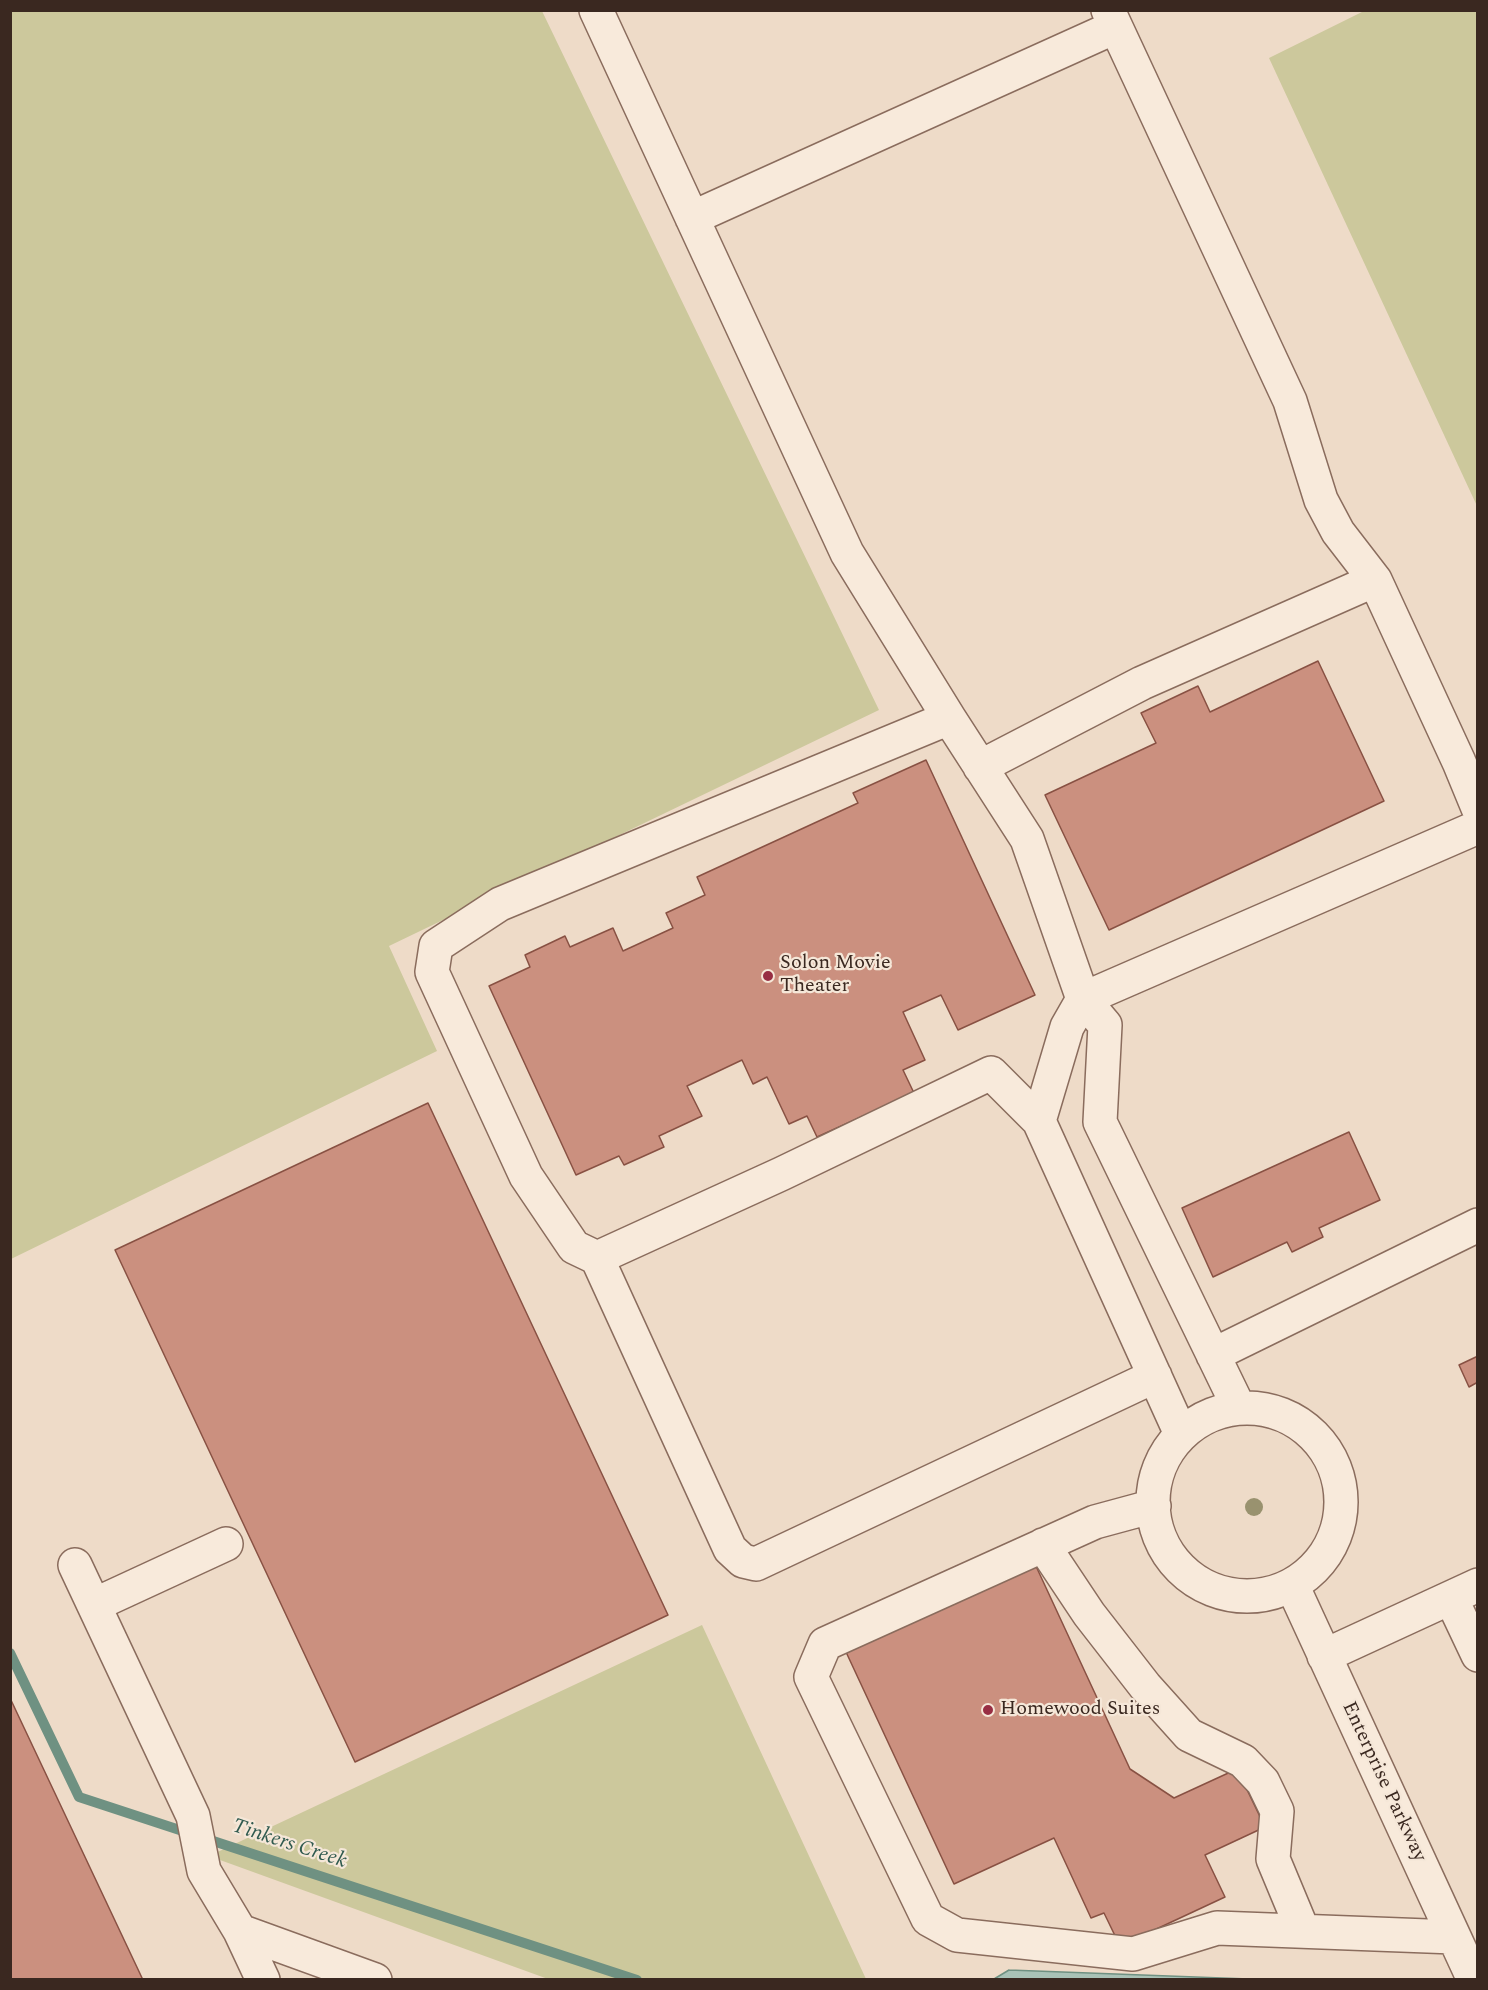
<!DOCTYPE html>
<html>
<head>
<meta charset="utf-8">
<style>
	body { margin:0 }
	#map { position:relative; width:1488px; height:1990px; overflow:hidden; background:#eedbc8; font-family:Spectral,serif }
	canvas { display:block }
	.frame { position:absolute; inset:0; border:12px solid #3a2820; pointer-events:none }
</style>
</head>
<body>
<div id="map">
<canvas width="1488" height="1990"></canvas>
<div class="frame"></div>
</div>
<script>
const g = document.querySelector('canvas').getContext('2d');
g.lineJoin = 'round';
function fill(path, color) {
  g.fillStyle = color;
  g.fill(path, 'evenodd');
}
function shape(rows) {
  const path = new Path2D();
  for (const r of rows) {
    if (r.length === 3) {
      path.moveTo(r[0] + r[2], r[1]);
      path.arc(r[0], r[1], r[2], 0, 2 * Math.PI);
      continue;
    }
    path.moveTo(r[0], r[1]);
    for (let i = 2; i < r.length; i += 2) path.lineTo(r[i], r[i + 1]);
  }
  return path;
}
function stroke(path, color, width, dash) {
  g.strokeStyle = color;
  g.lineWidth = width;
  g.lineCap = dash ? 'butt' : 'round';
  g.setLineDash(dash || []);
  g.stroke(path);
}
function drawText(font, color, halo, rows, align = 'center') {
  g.font = font + ' Spectral,serif';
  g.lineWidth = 4.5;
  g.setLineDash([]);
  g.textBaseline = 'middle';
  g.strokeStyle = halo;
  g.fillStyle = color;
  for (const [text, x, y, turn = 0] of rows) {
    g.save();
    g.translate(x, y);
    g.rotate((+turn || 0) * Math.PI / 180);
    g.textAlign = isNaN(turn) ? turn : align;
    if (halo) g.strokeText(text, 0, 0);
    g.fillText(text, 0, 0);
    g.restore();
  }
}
fill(shape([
	[1366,10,1477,11,1477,506,1269,58],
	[11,11,542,11,879,710,389,946,437,1051,11,1259],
	[702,1625,866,1979,548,1979,209,1856]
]), '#ccc89c');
const water = shape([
	[1009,1970,1249,1979,994,1979,1009,1970]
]);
fill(water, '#a9c2b6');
stroke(water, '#6f9182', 1.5);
stroke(shape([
	[10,1653,79,1797,637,1980]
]), '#6f9182', 10);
const building = shape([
	[1318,661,1384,801,1109,930,1045,795,1156,743,1141,713,1198,686,1210,712,1318,661],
	[926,760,1035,995,958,1030,941,995,903,1012,925,1060,903,1070,914,1093,817,1137,807,1116,789,1124,767,1077,753,1084,742,1060,687,1086,702,1116,659,1136,664,1147,624,1165,619,1156,576,1175,489,986,530,967,525,955,565,936,570,947,613,928,623,951,673,928,666,913,705,895,697,877,858,803,853,793,926,760],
	[428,1103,668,1615,355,1762,115,1250,428,1103],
	[1349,1132,1380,1200,1319,1228,1323,1237,1292,1252,1287,1242,1213,1277,1182,1208,1349,1132],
	[1478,1356,1478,1382,1469,1387,1459,1365,1478,1356],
	[1035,1564,1130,1769,1174,1798,1237,1769,1265,1827,1205,1855,1225,1897,1120,1946,1104,1913,1091,1918,1054,1838,954,1884,846,1652,1035,1564],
	[10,1698,143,1980,10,1980,10,1698]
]);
fill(building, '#cb907f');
stroke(building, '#885143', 1.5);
const minor = shape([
	[596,10,847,553,949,718,1027,839,1083,999,1105,1025,1100,1122,1239,1408],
	[1108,10,1290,401,1321,500,1338,532,1375,580,1459,762,1478,808],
	[692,218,1115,27],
	[949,718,500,904,436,946,432,972,526,1176,574,1247,597,1258,781,1174,991,1073,1039,1121],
	[980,767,1142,683,1375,580],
	[597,1258,730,1549,743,1561,756,1564,1155,1376],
	[1213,1355,1478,1225],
	[1247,1502,94],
	[1181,1434,1039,1121,1067,1027,1083,999,1478,827],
	[1154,1506,1095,1522,825,1644,811,1677,928,1919,957,1935,1133,1954,1217,1928,1454,1937],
	[1043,1545,1089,1614,1145,1686,1189,1735,1243,1761,1263,1782,1277,1811,1273,1859,1303,1931],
	[75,1565,193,1816,204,1871,240,1931,375,1980],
	[1292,1585,1474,1980],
	[1451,1598,1478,1655],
	[94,1605,226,1544],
	[1324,1656,1478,1585],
	[240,1931,263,1980]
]);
stroke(minor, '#8a6c5d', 36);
stroke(minor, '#f8eadb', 33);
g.fillStyle = '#99926f';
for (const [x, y] of [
	[1254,1507]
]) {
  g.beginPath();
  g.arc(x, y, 9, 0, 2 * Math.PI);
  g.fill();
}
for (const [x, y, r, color] of [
	[768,976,6,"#982e43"],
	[988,1710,6,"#982e43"]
]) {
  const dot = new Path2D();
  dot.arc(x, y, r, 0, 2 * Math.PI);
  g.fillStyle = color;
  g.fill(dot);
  stroke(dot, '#f5e7d8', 2);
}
drawText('20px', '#3a2820', '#f5e7d8', [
	["Solon Movie",780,964],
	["Theater",780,987],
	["Homewood Suites",1000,1710]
], 'left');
drawText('20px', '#3a2820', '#f5e7d8', [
	["Enterprise Parkway",1383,1782,65]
]);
drawText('italic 21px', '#305a4f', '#f5e7d8', [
	["Tinkers Creek",289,1845,18]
]);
</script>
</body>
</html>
